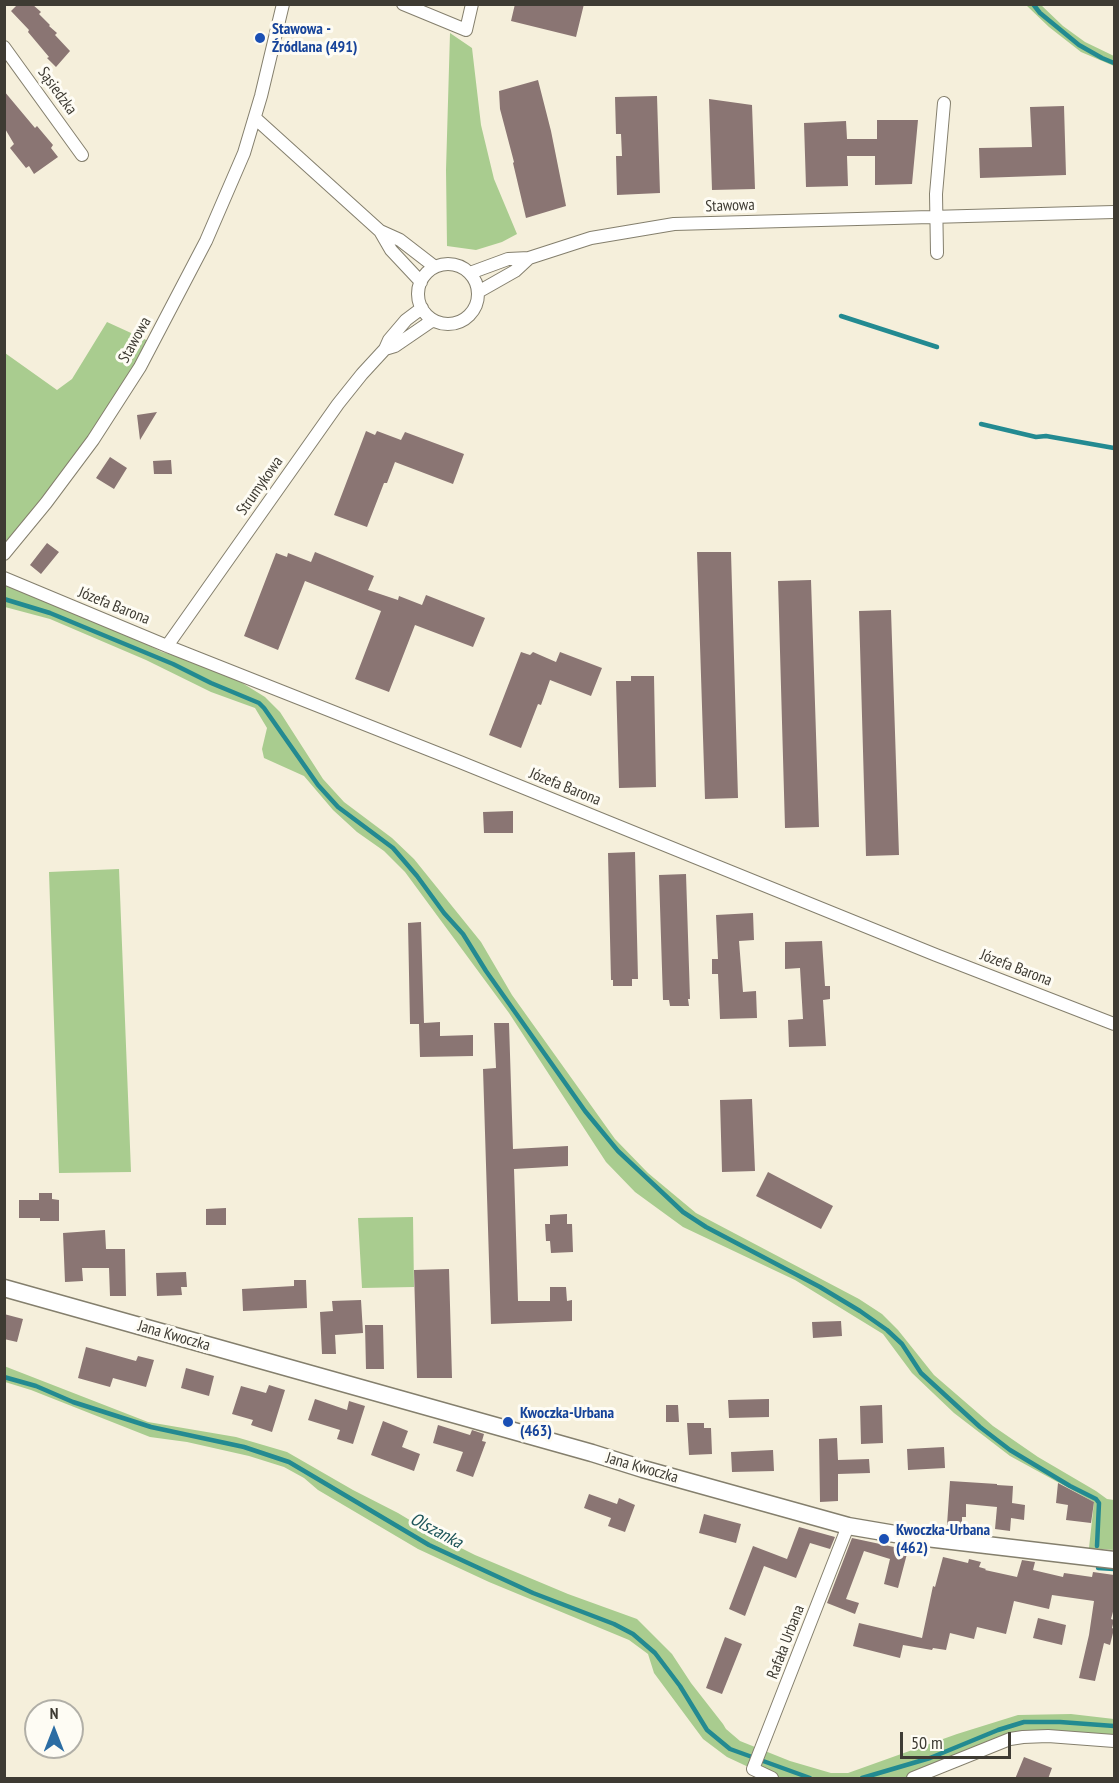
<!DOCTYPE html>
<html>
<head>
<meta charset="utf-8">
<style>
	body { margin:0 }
	#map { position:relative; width:1119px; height:1783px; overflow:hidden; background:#f5efdb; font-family:"PT Sans Narrow",sans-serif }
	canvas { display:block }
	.frame { position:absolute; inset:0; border:6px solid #3e3b33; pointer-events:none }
	.north { position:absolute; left:24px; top:1699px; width:60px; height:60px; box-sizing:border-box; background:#fefcf4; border:2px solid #b1afa7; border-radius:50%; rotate:0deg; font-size:16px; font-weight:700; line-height:24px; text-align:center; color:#3e3b33 }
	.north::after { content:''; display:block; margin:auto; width:21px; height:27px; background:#2c6da3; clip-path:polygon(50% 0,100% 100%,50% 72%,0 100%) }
	.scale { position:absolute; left:900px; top:1732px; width:111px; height:27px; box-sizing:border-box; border:3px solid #3e3b33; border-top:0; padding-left:8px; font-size:18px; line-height:21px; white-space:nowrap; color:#3e3b33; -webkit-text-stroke:4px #fefcf4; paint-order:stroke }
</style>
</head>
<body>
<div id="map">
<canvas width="1119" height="1783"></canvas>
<div class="frame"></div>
<div class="north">N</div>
<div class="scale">50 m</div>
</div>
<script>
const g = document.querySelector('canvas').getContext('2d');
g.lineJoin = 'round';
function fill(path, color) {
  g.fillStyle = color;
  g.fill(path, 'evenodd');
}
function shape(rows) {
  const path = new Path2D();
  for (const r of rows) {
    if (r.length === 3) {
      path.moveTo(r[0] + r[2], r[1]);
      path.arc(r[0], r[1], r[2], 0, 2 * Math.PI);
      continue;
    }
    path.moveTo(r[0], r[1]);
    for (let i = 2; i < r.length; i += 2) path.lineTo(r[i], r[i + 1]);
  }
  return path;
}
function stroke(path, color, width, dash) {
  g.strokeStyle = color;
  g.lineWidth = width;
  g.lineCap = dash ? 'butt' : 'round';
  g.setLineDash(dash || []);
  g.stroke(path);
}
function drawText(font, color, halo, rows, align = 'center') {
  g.font = font + ' "PT Sans Narrow",sans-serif';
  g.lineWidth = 6;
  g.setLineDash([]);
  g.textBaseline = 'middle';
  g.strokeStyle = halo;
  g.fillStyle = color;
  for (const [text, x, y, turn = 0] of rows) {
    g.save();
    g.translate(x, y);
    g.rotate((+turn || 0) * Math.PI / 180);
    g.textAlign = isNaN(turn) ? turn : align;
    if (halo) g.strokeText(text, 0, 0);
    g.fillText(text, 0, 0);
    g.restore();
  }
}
fill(shape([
	[1026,5,1041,5,1063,26,1085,42,1114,56,1114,66,1081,52,1049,27],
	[450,33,472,48,481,125,494,179,517,234,502,242,476,250,447,246,446,170],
	[107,322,153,343,140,367,5,554,5,353,57,390,72,379],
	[4,578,74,608,162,652,183,658,239,681,265,697,280,712,323,779,344,802,392,838,414,859,481,942,512,995,615,1139,648,1173,696,1213,859,1299,882,1314,898,1330,934,1375,993,1426,1038,1457,1096,1491,1107,1499,1114,1500,1114,1550,1089,1548,1094,1502,1010,1456,954,1413,912,1373,883,1334,795,1280,683,1227,635,1192,606,1162,509,1013,405,872,384,851,357,832,333,810,304,776,264,758,262,749,267,728,255,708,211,692,146,660,50,619,5,607],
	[119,869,131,1172,59,1173,49,872],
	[413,1217,414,1287,362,1288,358,1218],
	[4,1366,148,1422,236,1437,287,1452,353,1490,398,1513,433,1534,475,1555,568,1594,637,1619,672,1654,691,1683,723,1724,726,1729,740,1741,790,1761,831,1773,848,1773,957,1734,1018,1715,1071,1714,1114,1719,1114,1735,1049,1730,1023,1737,913,1778,772,1778,727,1757,703,1739,654,1673,648,1654,629,1640,489,1582,418,1549,318,1490,304,1478,284,1467,249,1456,187,1442,150,1437,31,1390,5,1382]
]), '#a9cc8f');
stroke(shape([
	[1033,4,1040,13,1079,45,1102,58,1114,63],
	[841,316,937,347],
	[981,424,1036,437,1046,436,1114,448],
	[4,599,50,613,173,664,211,683,259,703,264,708,318,785,338,807,393,848,417,876,444,913,463,934,486,971,585,1111,618,1151,683,1212,706,1227,820,1287,860,1311,887,1330,902,1344,921,1373,980,1427,1010,1450,1070,1486,1096,1499,1099,1503,1097,1546],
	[4,1377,36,1386,73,1402,151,1427,244,1447,289,1462,429,1545,533,1593,614,1624,633,1634,655,1653,680,1686,707,1730,730,1749,810,1778],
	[1098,1568,1114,1569],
	[862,1778,930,1758,998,1730,1024,1722,1060,1722,1114,1726]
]), '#238a91', 4.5);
fill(shape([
	[18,4,32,4,41,12,39,14,50,25,49,26,57,33,55,35,70,51,56,67,47,58,49,57,28,32,29,30,11,11],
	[515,4,584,4,576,37,511,21],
	[538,80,551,131,566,206,526,218,513,163,514,162,500,109,499,91],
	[4,91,35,128,37,126,53,145,51,148,58,157,34,174,29,166,26,168,10,148,14,144,4,127],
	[657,96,660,193,617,195,616,156,622,156,621,134,616,134,615,97],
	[709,99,752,105,755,189,712,190],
	[1064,106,1066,175,980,178,979,148,1032,147,1030,107],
	[877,120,918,120,912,184,875,185,875,156,847,156,848,186,806,187,804,123,846,121,847,139,877,139],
	[157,412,140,440,137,415],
	[366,431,375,435,377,431,401,440,405,432,464,454,453,484,395,462,387,483,384,483,367,527,334,515],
	[110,457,127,468,114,489,96,478],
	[171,460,172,474,154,474,153,461],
	[47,543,59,552,41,574,30,565],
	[315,552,374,576,368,590,398,600,399,596,422,605,426,595,485,618,473,647,415,625,389,692,355,679,381,611,305,581,278,650,244,636,276,553,287,557,288,553,311,562],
	[697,552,731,552,738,798,705,799],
	[811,580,819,827,785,828,778,581],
	[891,610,899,855,866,856,859,611],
	[521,652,530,655,533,652,556,662,560,652,602,668,591,696,550,680,541,705,538,704,521,748,489,735],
	[631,676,654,676,656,787,619,788,616,681,631,681],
	[513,811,513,833,484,833,483,812],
	[635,852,638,979,632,979,632,986,613,986,613,980,611,980,608,853],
	[686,874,690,999,688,999,689,1006,670,1006,669,1000,663,1000,659,875],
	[753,913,754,940,739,941,743,992,756,991,757,1018,720,1019,718,974,712,974,712,959,718,959,716,915],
	[421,922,424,1023,440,1022,440,1036,473,1035,473,1056,420,1057,419,1024,410,1024,408,923],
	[822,941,825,986,830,986,830,999,823,1000,826,1046,789,1047,788,1020,803,1019,800,968,785,969,785,942],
	[494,1023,509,1023,513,1149,568,1146,568,1166,514,1169,518,1301,550,1301,550,1287,566,1287,567,1301,572,1300,572,1321,491,1324,483,1069,496,1068],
	[752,1099,755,1171,722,1172,720,1100],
	[768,1172,833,1206,821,1229,756,1196],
	[39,1193,52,1193,52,1199,59,1200,59,1221,40,1221,40,1218,19,1218,19,1200,39,1200],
	[226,1208,226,1225,206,1225,206,1209],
	[567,1214,567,1224,572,1224,573,1252,551,1253,550,1241,546,1241,545,1224,550,1224,550,1215],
	[105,1230,106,1249,125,1249,126,1296,110,1296,109,1268,82,1268,83,1281,65,1282,63,1233],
	[449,1269,452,1378,417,1378,414,1270],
	[186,1272,187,1287,181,1287,182,1295,157,1296,156,1273],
	[294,1280,306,1280,307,1308,243,1311,242,1289,294,1286],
	[361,1300,363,1333,335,1335,336,1354,322,1354,320,1312,333,1311,332,1301],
	[4,1314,23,1319,17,1342,4,1339],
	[841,1321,842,1336,813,1338,812,1322],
	[365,1325,383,1325,384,1369,366,1369],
	[86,1347,136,1361,138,1356,154,1360,146,1387,113,1378,110,1387,78,1378],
	[186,1368,214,1376,209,1396,181,1388],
	[269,1385,285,1390,272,1432,251,1425,253,1420,232,1414,241,1386,266,1393],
	[315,1399,347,1410,349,1401,365,1406,353,1444,337,1439,340,1430,308,1420],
	[769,1399,769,1417,729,1418,728,1400],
	[666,1405,678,1405,679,1422,666,1422],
	[882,1405,883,1443,861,1444,860,1406],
	[383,1421,408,1431,402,1447,420,1454,414,1471,371,1455],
	[687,1423,704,1423,704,1428,711,1428,712,1454,689,1455],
	[438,1425,470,1435,472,1430,484,1434,482,1441,486,1442,473,1477,456,1471,463,1452,433,1443],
	[837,1438,838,1460,869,1459,870,1473,838,1474,838,1501,820,1502,819,1439],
	[944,1447,945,1468,908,1470,907,1449],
	[773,1450,774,1471,732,1472,731,1452],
	[950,1481,997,1484,997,1485,1013,1486,1012,1503,1025,1505,1024,1520,1011,1518,1010,1531,995,1529,997,1507,966,1504,966,1517,962,1517,962,1526,947,1525],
	[1058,1483,1094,1502,1091,1523,1066,1520,1068,1505,1056,1503],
	[589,1494,617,1504,619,1498,635,1505,625,1532,608,1526,611,1518,584,1508],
	[704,1514,741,1524,736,1543,699,1533],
	[799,1527,835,1537,830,1549,810,1543,796,1578,764,1566,745,1616,729,1609,753,1546,787,1559],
	[852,1538,908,1550,898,1588,884,1584,890,1559,864,1551,846,1599,859,1603,855,1614,827,1603],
	[943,1557,968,1563,969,1559,981,1562,979,1567,986,1569,985,1570,1017,1577,1022,1560,1035,1562,1033,1570,1063,1577,1064,1573,1092,1577,1093,1572,1114,1575,1114,1608,1111,1619,1114,1620,1112,1628,1114,1629,1110,1645,1104,1643,1095,1681,1079,1678,1089,1635,1094,1601,1052,1595,1049,1609,1014,1601,1006,1634,977,1627,974,1639,950,1633,946,1650,933,1648,932,1650,903,1645,900,1658,853,1646,859,1623,922,1638,933,1586,935,1587],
	[1038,1618,1066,1625,1062,1645,1033,1638],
	[725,1637,742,1644,722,1694,706,1688],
	[1024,1757,1052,1768,1048,1779,1015,1779]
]), '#8a7573');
const street = shape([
	[403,4,466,30,472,4],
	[4,47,82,155],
	[255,118,380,231,400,240,435,267],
	[380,231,391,250,421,282],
	[937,253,936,194,944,103],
	[448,294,30],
	[470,273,508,259,529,258,591,238,674,224,1114,212],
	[478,292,515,271,529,258],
	[385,349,395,346,433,320],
	[4,554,46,503,93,440,140,367,206,241,244,153,261,96,283,4],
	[4,578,167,646,460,762,936,955,1114,1024],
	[167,646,338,404,362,374,385,349,389,340,406,320,422,308],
	[772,1778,753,1769,848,1526],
	[913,1778,1010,1739,1023,1737,1048,1736,1114,1741]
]);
const secondary = shape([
	[4,1288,592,1453,643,1469,848,1526,901,1535,1114,1560]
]);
stroke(street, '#847f6d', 14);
stroke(secondary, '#847f6d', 19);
stroke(street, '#fff', 12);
stroke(secondary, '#fff', 16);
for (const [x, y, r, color] of [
	[260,38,6,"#1a4fb4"],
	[508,1422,6,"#1a4fb4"],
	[884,1539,6,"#1a4fb4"]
]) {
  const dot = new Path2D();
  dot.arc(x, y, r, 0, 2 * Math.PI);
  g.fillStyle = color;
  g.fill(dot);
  stroke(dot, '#fefcf4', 2);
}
drawText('bold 16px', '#164399', '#fefcf4', [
	["Stawowa -",272,29],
	["Źródlana (491)",272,47],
	["Kwoczka-Urbana",520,1413],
	["(463)",520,1431],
	["Kwoczka-Urbana",896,1530],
	["(462)",896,1548]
], 'left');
drawText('16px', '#3e3b33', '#fefcf4', [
	["Sąsiedzka",57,91,54],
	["Stawowa",730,206,-2],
	["Stawowa",135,340,-61],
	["Strumykowa",260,486,-55],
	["Józefa Barona",114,606,22],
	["Józefa Barona",565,787,22],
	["Józefa Barona",1016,968,21],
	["Jana Kwoczka",174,1336,16],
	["Jana Kwoczka",642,1468,16],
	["Rafała Urbana",786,1642,-69]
]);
drawText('italic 18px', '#1d5459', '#fefcf4', [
	["Olszanka",436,1531,28]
]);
</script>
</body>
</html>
